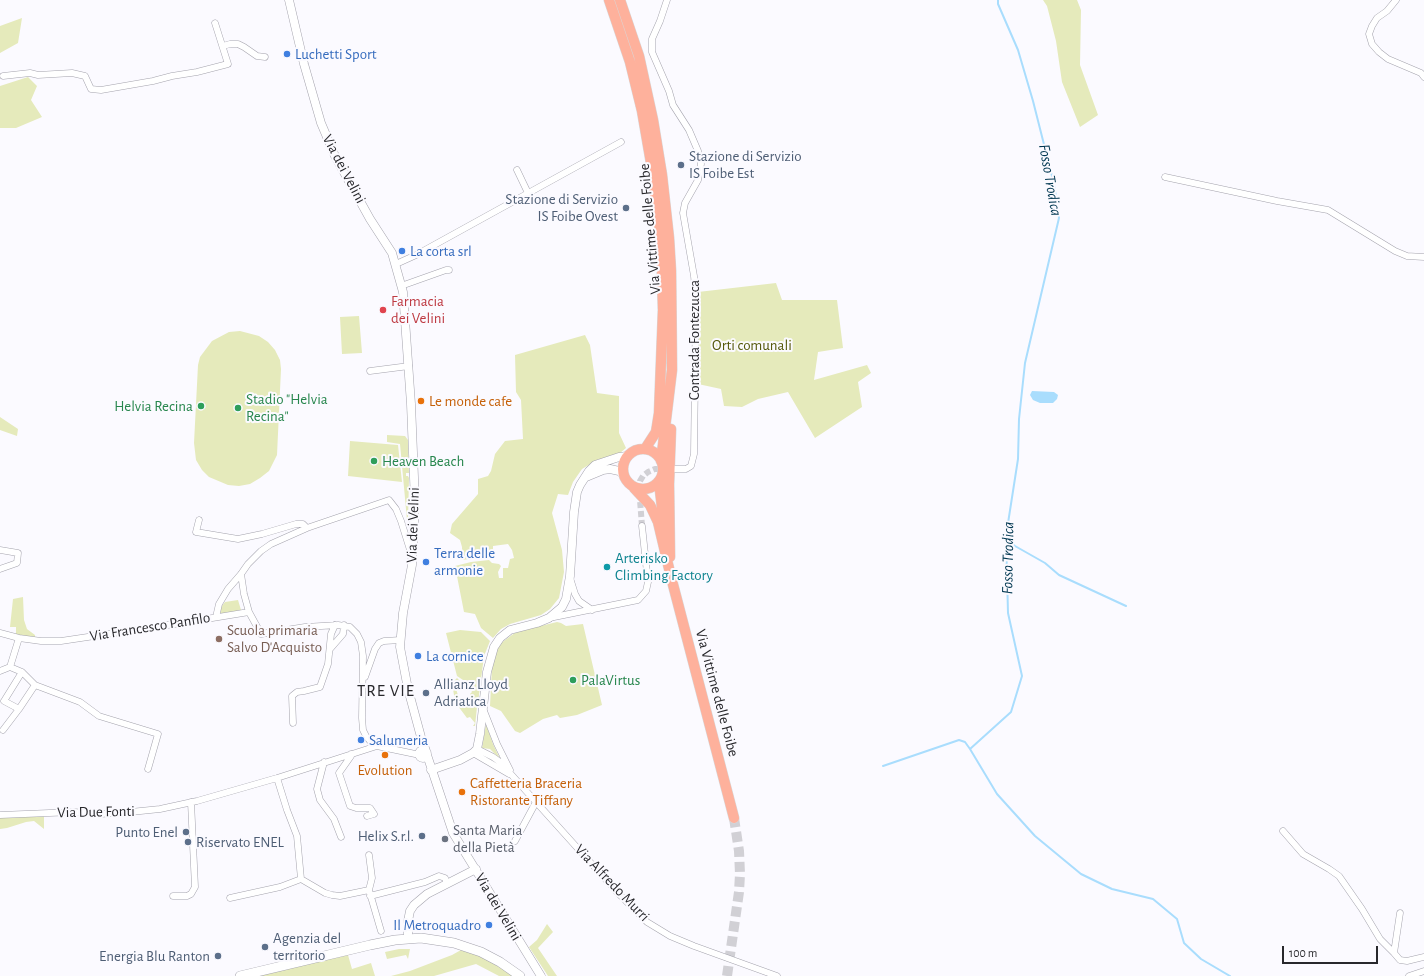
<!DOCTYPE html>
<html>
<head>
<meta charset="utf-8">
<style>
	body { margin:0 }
	#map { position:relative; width:1424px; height:976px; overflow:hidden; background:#fbfaff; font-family:"Alegreya Sans",sans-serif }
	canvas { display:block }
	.scale { position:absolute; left:1282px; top:946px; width:96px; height:18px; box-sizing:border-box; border:2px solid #28282c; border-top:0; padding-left:5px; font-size:12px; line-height:14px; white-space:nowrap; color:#28282c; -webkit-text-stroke:3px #fbfaff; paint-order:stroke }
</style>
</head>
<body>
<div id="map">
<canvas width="1424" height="976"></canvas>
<div class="scale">100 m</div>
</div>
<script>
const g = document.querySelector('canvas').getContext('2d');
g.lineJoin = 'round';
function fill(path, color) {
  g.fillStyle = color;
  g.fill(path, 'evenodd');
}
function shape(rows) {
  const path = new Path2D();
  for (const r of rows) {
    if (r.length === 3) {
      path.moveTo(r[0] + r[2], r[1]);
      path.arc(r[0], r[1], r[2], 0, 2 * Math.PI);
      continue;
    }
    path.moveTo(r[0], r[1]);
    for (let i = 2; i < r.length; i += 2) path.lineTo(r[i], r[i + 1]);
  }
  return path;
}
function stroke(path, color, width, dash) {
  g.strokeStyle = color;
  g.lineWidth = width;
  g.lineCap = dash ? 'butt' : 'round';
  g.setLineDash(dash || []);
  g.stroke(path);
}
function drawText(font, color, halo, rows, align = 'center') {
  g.font = font + ' "Alegreya Sans",sans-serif';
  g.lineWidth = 4;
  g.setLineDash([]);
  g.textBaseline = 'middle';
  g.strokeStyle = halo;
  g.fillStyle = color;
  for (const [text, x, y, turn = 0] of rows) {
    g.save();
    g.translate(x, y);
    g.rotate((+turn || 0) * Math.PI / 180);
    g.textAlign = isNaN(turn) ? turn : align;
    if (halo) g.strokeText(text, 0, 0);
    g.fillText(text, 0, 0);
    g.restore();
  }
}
fill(shape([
	[1043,0,1077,0,1081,10,1080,65,1098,115,1080,127,1062,82,1056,41,1047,6],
	[22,18,18,43,0,53,0,26],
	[28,77,37,86,31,100,42,117,16,128,0,128,0,86],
	[776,283,782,300,837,300,843,348,818,352,814,380,867,365,871,373,858,382,862,407,815,438,788,392,758,399,742,407,724,406,721,389,698,384,698,292],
	[359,316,362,353,342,354,340,317],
	[240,331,259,336,268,342,275,350,280,360,281,369,277,455,269,471,260,478,250,484,239,486,228,485,209,477,202,470,196,460,194,443,198,365,200,357,212,341,229,332],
	[585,335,590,345,597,393,619,396,619,433,626,448,620,453,597,460,582,469,573,482,568,495,558,494,552,513,562,550,564,572,559,598,550,609,541,615,510,624,501,629,493,638,481,628,475,614,464,612,455,566,471,562,489,560,492,563,499,564,501,566,498,572,499,578,503,578,503,568,508,568,510,559,514,558,512,550,508,544,493,546,493,554,491,556,462,560,462,547,460,540,450,533,452,524,478,494,478,479,488,476,491,471,495,454,505,441,523,439,521,400,516,392,515,355],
	[0,417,18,429,17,436,0,430],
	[387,435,405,436,408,440,409,473,406,473,406,476,408,476,409,478,408,520,407,520,400,444,387,442],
	[350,441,398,445,402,482,348,476],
	[23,597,24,620,27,629,35,635,35,637,16,635,16,627,10,627,13,599],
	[238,600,241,610,220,615,218,611,225,602],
	[557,622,561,623,566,626,583,624,602,705,577,715,560,718,557,715,543,719,520,733,515,731,501,711,490,706,492,666,496,652,501,643,516,632],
	[460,630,481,632,490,641,484,656,478,703,474,702,470,694,472,692,466,680,463,680,457,676,446,633],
	[457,678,460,681,455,685,459,699,462,699,466,705,477,707,475,726,473,726,475,723,470,717,467,718,458,706,454,695,452,683],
	[486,724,493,744,500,759,490,749,482,748],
	[44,815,44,829,34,821,26,822,7,828,0,829,0,816],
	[547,924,553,932,538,948,557,976,548,976,529,947,537,940],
	[399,949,410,949,408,959,406,955,387,959,385,952],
	[461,950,482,955,515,976,499,976,476,964,434,976,391,976,410,971,452,955],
	[348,955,352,969,371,963,375,976,255,976]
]), '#e5eabb');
fill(shape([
	[1032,391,1054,392,1058,395,1057,399,1053,403,1040,403,1033,400,1030,395]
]), '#a9ddfd');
stroke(shape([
	[998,0,998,4,1018,50,1033,101,1054,184,1059,218,1025,363,1019,419,1018,459,1006,536,1008,613,1022,676,1011,712,970,749,997,794,1035,836,1081,874,1112,889,1153,899,1177,919,1184,943,1201,959,1230,976],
	[1006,539,1015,546,1045,563,1059,575,1126,606],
	[883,766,959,740,965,742,970,749]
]), '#a9ddfd', 2);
stroke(shape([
	[642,526,639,487,640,481,643,476,648,472,655,469,672,469]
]), '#d1d0d5', 6, [6, 3]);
stroke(shape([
	[727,976,739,892,740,874,739,851,734,818]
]), '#d1d0d5', 10, [10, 5]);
const minor = shape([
	[667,0,660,21,652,39,652,52,669,91,673,105,689,130,698,151,701,164,698,180,685,203,683,213,694,276,696,298,694,454,691,466,686,469,675,469],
	[1396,0,1387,11,1377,18,1372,26,1369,34,1372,44,1379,52,1388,59,1421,73,1424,77],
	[223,46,230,44,238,44,244,47,257,56,265,57],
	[3,76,30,73,38,75,72,73,85,76,91,89,101,90,153,81,172,76,197,72,228,64,215,23],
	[517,170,528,193],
	[1165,177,1277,201,1328,210,1395,251,1407,256,1424,257],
	[396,264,416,255,621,142],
	[401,286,446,270,449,270],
	[370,371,409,366],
	[199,520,196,532,238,539,262,534,296,524,303,524,307,528],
	[0,550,18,553,17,563,0,569],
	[241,574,244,594,249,612,261,634,305,627,338,625,350,627,357,634,361,642,363,656,362,718,363,730,366,736,370,741,377,746],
	[570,578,575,594,579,601,592,610],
	[216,617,219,604,228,589,241,574,248,564,261,551,271,544,307,528,389,500,396,509,401,521,411,553],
	[549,618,638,600,646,591,648,582,642,526],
	[0,633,19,638,41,641,61,641,188,622,249,612],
	[19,638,10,667,22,672,35,685,80,702,99,716,158,734,148,769],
	[330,649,343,634,344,625],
	[0,671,10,667],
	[365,677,375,649,379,643,384,641,401,640],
	[19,709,4,701,22,672],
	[484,711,497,744,510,770],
	[293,723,292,696,297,692,304,691,320,687,328,664,331,634,335,625],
	[3,730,19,709,35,685],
	[477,749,493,757,500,762,617,892,647,922,670,936,694,946,777,976],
	[473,753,509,774],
	[351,754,351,756,339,773,350,806,356,808,370,808,374,814,367,816],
	[324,762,317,789,320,800,334,819,341,837],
	[277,778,287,810,297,836,301,879,325,893,332,895,340,896,369,890],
	[0,815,74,812,99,814,121,813,160,809,197,801,277,778,377,746,420,755],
	[1283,831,1303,854,1329,869,1339,876,1362,909,1380,939,1394,953],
	[515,841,536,802],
	[369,855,372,878,369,890,381,931],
	[173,896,187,896,191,894,195,887,191,802],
	[370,896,425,882,439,876,445,878,447,884],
	[230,898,280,887,301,879],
	[1400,913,1394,953,1400,960,1407,961,1424,957],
	[1409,976,1424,971]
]);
const tertiary = shape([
	[289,0,304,64,321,123,335,156,370,219,392,253,403,292,411,404,415,502,412,565,403,613,400,647,408,689,421,737,426,751],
	[586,477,603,470,610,469,619,471,623,474],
	[423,754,4],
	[427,755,453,833,541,976],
	[431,770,460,760,473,753,477,749,480,734,487,672,494,647,500,638,510,630,537,623,549,618,562,607,566,599,570,576,574,512,577,492,580,485,589,471,595,465,619,457,627,456],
	[408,939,408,921,410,911,414,905,427,894,476,869]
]);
const secondary = shape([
	[240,976,370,945,395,940,421,938,454,943,481,952,500,962,520,976]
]);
const primary = shape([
	[609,0,630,62,642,111,651,163,661,239,663,310,659,413,656,432,645,449],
	[620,0,639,56,653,120,662,175,669,238,671,271,672,370,661,461],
	[643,469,20],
	[659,482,664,525],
	[634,488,650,505,658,522,671,577,734,818],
	[670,557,669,484,671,429]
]);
stroke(minor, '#a4a3ad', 7);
stroke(tertiary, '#a4a3ad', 9);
stroke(secondary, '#a4a3ad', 10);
stroke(primary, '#d8d8d9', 11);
stroke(minor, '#fff', 6);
stroke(tertiary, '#fff', 8);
stroke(secondary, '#fff', 9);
stroke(primary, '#feb19c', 10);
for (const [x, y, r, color] of [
	[287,54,4,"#3f7fe0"],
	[681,165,4,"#5c6f8a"],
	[626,208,4,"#5c6f8a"],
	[402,251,4,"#3f7fe0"],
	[383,310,4,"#e0444e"],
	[421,401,4,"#e8710a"],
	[201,406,4,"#2e9e5b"],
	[238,408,4,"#2e9e5b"],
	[374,461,4,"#2e9e5b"],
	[426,562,4,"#3f7fe0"],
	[607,567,4,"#0f9aa8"],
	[219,639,4,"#8d6e63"],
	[418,656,4,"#3f7fe0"],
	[573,680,4,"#2e9e5b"],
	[426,693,4,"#5c6f8a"],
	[361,740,4,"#3f7fe0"],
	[385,755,4,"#e8710a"],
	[462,792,4,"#e8710a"],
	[186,832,4,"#5c6f8a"],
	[422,836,4,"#5c6f8a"],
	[445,839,4,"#6b7280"],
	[188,842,4,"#5c6f8a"],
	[489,925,4,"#3f7fe0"],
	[265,947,4,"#5c6f8a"],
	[218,956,4,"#5c6f8a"]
]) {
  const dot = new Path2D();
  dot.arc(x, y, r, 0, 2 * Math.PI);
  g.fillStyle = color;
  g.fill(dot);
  stroke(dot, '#fbfaff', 1.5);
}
drawText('15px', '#366cbe', '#fbfaff', [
	["Luchetti Sport",295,54],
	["La corta srl",410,251],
	["Terra delle",434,553],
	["armonie",434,570],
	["La cornice",426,656],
	["Salumeria",369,740],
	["Il Metroquadro",481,925,"right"]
], 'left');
drawText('15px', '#4e5e75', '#fbfaff', [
	["Stazione di Servizio",689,156],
	["IS Foibe Est",689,173],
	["Stazione di Servizio",618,199,"right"],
	["IS Foibe Ovest",618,216,"right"],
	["Allianz Lloyd",434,684],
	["Adriatica",434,701],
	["Punto Enel",178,832,"right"],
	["Helix S.r.l.",414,836,"right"],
	["Riservato ENEL",196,842],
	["Agenzia del",273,938],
	["territorio",273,955],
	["Energia Blu Ranton",210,956,"right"]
], 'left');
drawText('15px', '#28282c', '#fbfaff', [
	["Via dei Velini",344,169,62],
	["Via Vittime delle Foibe",650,229,-95],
	["Contrada Fontezucca",694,340,-90],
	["Via dei Velini",413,525,-88],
	["Via Francesco Panfilo",150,627,-9],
	["Via Vittime delle Foibe",717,693,75],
	["Via Due Fonti",96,812,-1],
	["Via Alfredo Murri",612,883,46],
	["Via dei Velini",498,907,59]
]);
drawText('15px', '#be3a42', '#fbfaff', [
	["Farmacia",391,301],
	["dei Velini",391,318]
], 'left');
drawText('15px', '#55580b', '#fbfaff', [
	["Orti comunali",752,345]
]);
drawText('15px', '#27864d', '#fbfaff', [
	["Stadio \"Helvia",246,399],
	["Recina\"",246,416],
	["Helvia Recina",193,406,"right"],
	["Heaven Beach",382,461],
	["PalaVirtus",581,680]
], 'left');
drawText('15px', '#c56008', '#fbfaff', [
	["Le monde cafe",429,401],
	["Evolution",385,770,"center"],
	["Caffetteria Braceria",470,783],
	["Ristorante Tiffany",470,800]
], 'left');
drawText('15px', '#0d838f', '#fbfaff', [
	["Arterisko",615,558],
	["Climbing Factory",615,575]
], 'left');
drawText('15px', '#785e54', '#fbfaff', [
	["Scuola primaria",227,630],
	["Salvo D'Acquisto",227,647]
], 'left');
drawText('15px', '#5b616d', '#fbfaff', [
	["Santa Maria",453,830],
	["della Pietà",453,847]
], 'left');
drawText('italic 16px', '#003751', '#fbfaff', [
	["Fosso Trodica",1050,180,80],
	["Fosso Trodica",1008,558,-89]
]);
g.letterSpacing = '1px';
drawText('17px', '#28282c', '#fbfaff', [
	["TRE VIE",386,691]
]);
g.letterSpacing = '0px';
</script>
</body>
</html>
